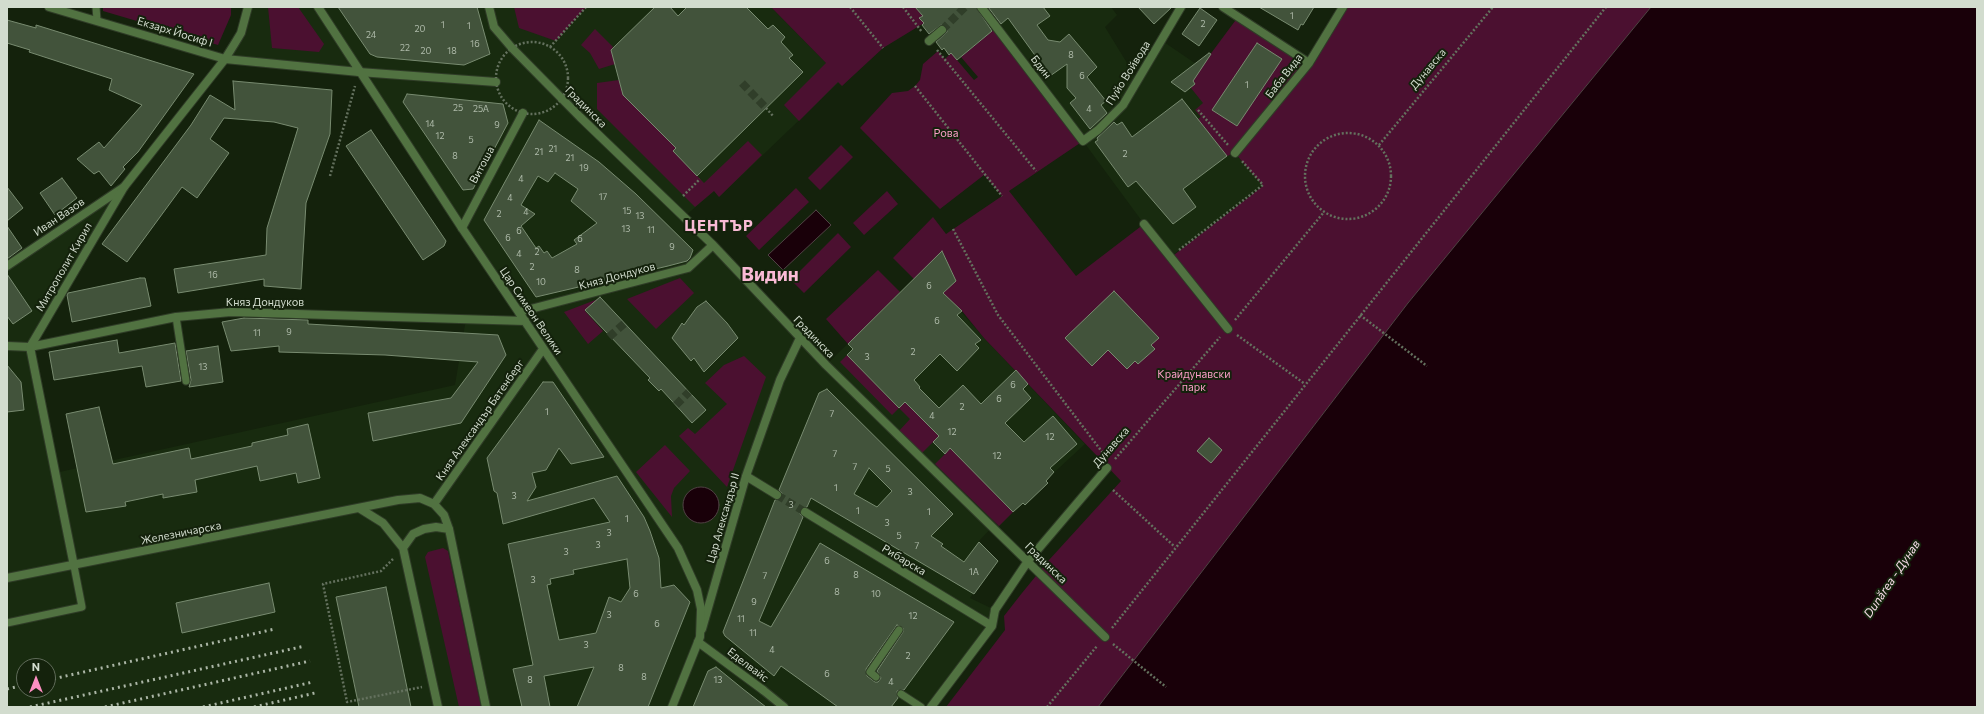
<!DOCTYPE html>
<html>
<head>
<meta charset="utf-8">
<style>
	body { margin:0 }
	#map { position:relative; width:1984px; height:714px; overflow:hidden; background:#14220c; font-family:Commissioner,sans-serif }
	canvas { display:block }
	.frame { position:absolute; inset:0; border:8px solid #d2dcce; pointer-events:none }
	.north { position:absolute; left:16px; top:658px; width:40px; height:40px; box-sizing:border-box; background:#14220c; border:1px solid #606c5a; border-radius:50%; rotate:0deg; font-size:11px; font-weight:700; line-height:16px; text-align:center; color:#d2dcce }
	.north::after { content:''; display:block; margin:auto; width:14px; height:18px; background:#fc8fc2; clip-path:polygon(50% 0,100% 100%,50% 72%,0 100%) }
</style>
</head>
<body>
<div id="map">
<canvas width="1984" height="714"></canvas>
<div class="frame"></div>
<div class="north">N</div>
</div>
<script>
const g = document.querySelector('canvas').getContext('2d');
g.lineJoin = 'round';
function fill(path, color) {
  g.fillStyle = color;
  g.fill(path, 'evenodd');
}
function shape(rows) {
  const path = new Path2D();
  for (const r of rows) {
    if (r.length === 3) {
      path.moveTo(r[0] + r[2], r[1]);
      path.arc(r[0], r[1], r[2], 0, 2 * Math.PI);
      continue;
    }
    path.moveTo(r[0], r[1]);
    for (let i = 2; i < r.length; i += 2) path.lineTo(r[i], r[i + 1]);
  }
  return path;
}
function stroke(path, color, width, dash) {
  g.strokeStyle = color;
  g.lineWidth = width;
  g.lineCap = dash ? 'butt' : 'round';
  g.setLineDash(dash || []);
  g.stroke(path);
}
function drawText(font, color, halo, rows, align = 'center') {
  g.font = font + ' Commissioner,sans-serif';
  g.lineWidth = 4;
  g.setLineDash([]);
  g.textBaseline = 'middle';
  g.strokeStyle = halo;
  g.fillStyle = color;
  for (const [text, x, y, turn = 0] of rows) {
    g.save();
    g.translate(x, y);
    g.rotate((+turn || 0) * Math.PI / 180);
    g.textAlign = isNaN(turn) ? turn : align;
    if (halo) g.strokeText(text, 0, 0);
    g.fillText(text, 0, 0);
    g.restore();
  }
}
fill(shape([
	[248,7,771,7,826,63,839,82,719,197,714,191,684,217,826,365,942,251,956,281,944,292,984,338,1085,444,1046,480,1048,483,1025,505,1022,503,999,526,996,523,979,541,997,561,970,598,995,610,992,626,931,707,7,707,7,266,124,187,30,347,55,473,455,385,466,319,525,321,359,72,225,59,235,43],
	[24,666,48,666,48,690,24,690],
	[974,7,1111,7,1117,15,1105,27,1138,81,1161,40,1202,68,1235,153,1263,185,1169,258,1083,141,996,28,993,30]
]), '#182b0f');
fill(shape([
	[103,7,231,7,231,15,218,45,103,11],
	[268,7,298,7,324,44,319,52,272,48],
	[514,7,586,7,556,41,519,28],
	[771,7,915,7,923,16,920,18,924,23,883,48,842,86,838,82,799,121,784,105,826,63],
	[1343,7,1651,7,1408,303,1098,707,946,707,1005,630,1004,616,1022,593,1049,560,1121,481,984,338,962,311,943,293,956,281,943,252,914,279,893,258,933,217,946,234,1002,196,984,175,940,209,860,128,892,93,908,91,915,86,920,80,923,64,938,51,945,59,951,53,974,80,978,77,961,57,996,28,1083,141,1009,191,1076,276,1144,224,1170,258,1263,186,1235,153,1227,156,1198,119,1201,117,1195,110,1203,103,1191,88,1195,84,1192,79,1238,17,1309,63],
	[595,29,613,47,611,50,615,64,599,69,590,53,581,45],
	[619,80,623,95,676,147,673,151,704,183,748,141,762,155,719,197,714,191,695,207,597,109,597,83],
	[841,145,853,157,820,190,808,178],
	[796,188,809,202,759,250,746,236],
	[887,191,898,204,864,235,853,223],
	[838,233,851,247,804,293,791,280],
	[878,270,900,292,848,344,826,319],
	[680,278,694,293,656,329,627,299],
	[598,299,585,311,603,331,588,344,564,312],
	[847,355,899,408,905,402,939,436,922,453,899,431,910,419,899,408,892,415,840,362],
	[744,356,766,377,727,487,679,436,688,428,695,434,727,404,705,383,724,365],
	[665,445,690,471,674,488,671,496,672,517,636,472],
	[951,448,1013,512,999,526,935,464],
	[443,548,448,551,481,707,459,707,425,557,428,552]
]), '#4b1030');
const water = shape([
	[1651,7,1977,7,1977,707,1098,707,1408,303,1651,7],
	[816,210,831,225,783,270,768,255,816,210],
	[701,505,18]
]);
fill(water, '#190009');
stroke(water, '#504244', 1);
const building = shape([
	[338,7,477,7,490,54,464,65,377,57,370,54,338,7],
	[655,7,670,7,678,16,687,7,746,7,768,29,773,25,785,37,781,42,793,55,789,58,803,72,697,176,673,151,676,148,623,95,611,50,655,7],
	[915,7,976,7,992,31,957,60,951,53,949,55,944,48,942,50,936,42,947,32,946,27,941,25,929,34,922,25,924,23,919,18,923,16,915,7],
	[988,7,1043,7,1050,16,1037,25,1048,40,1060,42,1069,34,1097,67,1087,77,1106,101,1101,105,1107,113,1090,129,1070,103,1076,98,1067,88,1067,64,1050,76,1008,18,1001,24,988,7],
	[1138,7,1172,7,1154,24,1138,7],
	[1259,7,1314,7,1303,25,1301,24,1298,30,1259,7],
	[1200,8,1217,20,1199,46,1182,34,1200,8],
	[7,20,36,28,36,25,194,74,138,152,123,167,125,169,111,186,99,171,94,174,77,159,99,142,104,148,142,105,109,90,112,79,29,52,30,50,7,43,7,20],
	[1257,43,1282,59,1237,126,1212,110,1257,43],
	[1209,53,1211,54,1193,81,1195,84,1185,92,1171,82,1209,53],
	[233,81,332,90,330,134,306,203,301,289,264,286,264,279,178,293,174,269,266,255,267,228,298,128,274,122,224,118,210,139,229,153,197,198,182,187,127,262,102,244,191,125,210,95,235,110,233,81],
	[407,94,503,104,508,123,473,189,463,190,403,102,407,94],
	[1182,99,1227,156,1183,189,1196,207,1173,224,1136,181,1128,187,1095,142,1098,140,1097,138,1114,122,1117,125,1122,122,1132,137,1182,99],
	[539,120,599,162,636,194,693,250,690,258,687,261,668,266,536,297,484,220,539,120],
	[555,173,578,189,571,201,597,223,574,240,577,244,552,258,547,251,544,253,539,246,536,248,521,226,535,214,521,205,538,176,548,182,555,173],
	[371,130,446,241,444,246,423,260,346,146,371,130],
	[62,178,77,198,55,215,40,193,62,178],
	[7,187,23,208,7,221,7,187],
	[7,226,22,248,7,259,7,226],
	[942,251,956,281,943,293,962,311,957,315,981,340,975,344,979,348,957,371,940,354,914,380,920,387,919,388,939,408,963,385,981,404,1016,370,1028,384,1023,389,1031,398,1005,423,1024,442,1053,416,1077,444,1050,468,1054,472,1046,481,1048,483,1025,505,1023,503,1013,512,950,448,945,454,933,442,939,436,905,402,899,408,847,355,853,349,848,344,942,251],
	[7,274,32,311,13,324,7,316,7,274],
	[140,278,145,278,151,306,72,322,67,295,68,293,140,278],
	[1114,291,1159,338,1151,345,1155,349,1138,364,1135,361,1127,369,1108,350,1092,366,1065,338,1114,291],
	[600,297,706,410,692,423,661,389,659,391,648,380,650,378,585,310,600,297],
	[706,301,727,323,738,338,704,372,694,358,691,361,672,338,682,323,684,325,697,307,706,301],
	[244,318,308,320,308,324,498,335,506,355,461,423,373,441,368,413,451,398,478,362,385,355,279,352,279,346,231,351,222,322,244,318],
	[117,340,119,353,175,343,181,381,146,387,142,366,54,380,49,352,117,340],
	[218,346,223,382,189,387,191,380,186,351,218,346],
	[7,365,21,382,24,410,7,412,7,365],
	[543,382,553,382,604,457,571,464,559,448,546,470,532,473,536,487,527,501,617,476,644,517,650,531,659,558,661,588,674,585,690,602,648,707,577,707,594,667,544,676,550,707,522,707,513,669,533,665,508,544,610,522,594,498,503,524,497,493,494,491,487,458,543,382],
	[627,559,630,588,621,602,609,597,596,633,559,640,547,585,551,584,550,579,574,574,573,570,627,559],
	[827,389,953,514,931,536,943,544,941,546,964,562,979,542,998,561,974,594,811,498,807,507,801,509,800,514,803,517,759,621,771,627,820,543,954,622,904,690,897,691,898,698,891,707,838,707,781,666,774,676,725,636,723,632,775,500,782,498,782,493,779,490,819,393,827,389],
	[869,468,892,491,877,507,854,494,869,468],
	[897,625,903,628,903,632,877,671,881,678,878,682,875,682,867,676,866,669,897,625],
	[99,407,113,464,189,448,191,459,252,446,252,443,288,435,287,429,308,424,320,478,298,483,296,473,260,481,257,466,195,480,197,492,163,498,163,494,125,502,126,506,86,512,66,414,99,407],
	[1209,438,1222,450,1211,463,1197,451,1209,438],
	[269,583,275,612,182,633,176,603,269,583],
	[386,587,411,707,359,707,336,597,386,587],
	[716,667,743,689,766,707,693,707,708,671,716,667]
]);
fill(building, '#42533b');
stroke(building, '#788b70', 1);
stroke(shape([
	[942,30,965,7],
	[742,83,766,108],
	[609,337,625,323],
	[676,405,689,392],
	[777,495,805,512]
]), '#303e29', 8, [8, 4]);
const service = shape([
	[96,7,97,20],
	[176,317,186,381],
	[7,623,82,607,74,566],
	[876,677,870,672,899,630],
	[901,694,921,707]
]);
const pedestrian = shape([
	[489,7,494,27,512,48,580,117,713,245,826,365,1105,637],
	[929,41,942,30],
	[359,72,496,82],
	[1144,224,1228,329],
	[462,228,523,113],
	[519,312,688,268,713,245],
	[746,476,777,495],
	[995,610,1028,561,1107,468],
	[702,629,746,476,780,380,800,338],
	[698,642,763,690]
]);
const minor = shape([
	[49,7,225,59,359,72],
	[318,7,462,228,678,548,697,590,701,609,700,637,672,707],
	[981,7,1083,141,1098,130,1123,105,1181,7],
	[1223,7,1309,63],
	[1235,153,1309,63,1343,7],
	[7,266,124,187],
	[7,346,30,347,176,317,231,312,525,321],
	[434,504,543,349],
	[805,512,992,626],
	[763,690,784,707],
	[931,707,992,626,995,610]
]);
const tertiary = shape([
	[359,508,383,523,403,548,438,707],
	[403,548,413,534,424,529,436,527,449,529],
	[74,566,30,347,124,187,225,59,235,43,241,33,248,7],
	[7,578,398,500,420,498,434,504,444,515,449,529,486,707]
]);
stroke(service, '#2f3c27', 9);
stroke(pedestrian, '#2f3c27', 10);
stroke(minor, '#2f3c27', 10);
stroke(tertiary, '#2f3c27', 10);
stroke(shape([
	[850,7,883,48],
	[903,7,922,32],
	[532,78,36],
	[550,47,586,7],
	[937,50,1036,171],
	[915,86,1002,196],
	[766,108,773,116],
	[1198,110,1228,145],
	[1348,176,43],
	[1379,145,1493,7],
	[330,176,355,86],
	[683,196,700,179],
	[953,229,998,315,1106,457],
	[1179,250,1263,185,1242,161],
	[1360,315,1427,366],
	[1235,320,1324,212],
	[1237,335,1305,384],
	[1115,459,1220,337],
	[1113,490,1175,547],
	[393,559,381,571,323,584,347,702,422,687],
	[1112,628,1606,7],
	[1113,644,1166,687],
	[1047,707,1097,646]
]), '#64715e', 2.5, [2, 2]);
stroke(service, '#517241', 7);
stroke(pedestrian, '#517241', 8);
stroke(minor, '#517241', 8);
stroke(tertiary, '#517241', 8);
stroke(shape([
	[48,680,275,629],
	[7,689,24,685],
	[30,707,305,646],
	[105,707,310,661],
	[203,707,313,682],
	[254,707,315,693]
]), '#abb6a6', 3, [2, 4]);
drawText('9px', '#aebaa9', null, [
	["1",1292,16],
	["2",1203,24],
	["1",443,25],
	["1",469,26],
	["20",420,29],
	["24",371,35],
	["16",475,44],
	["22",405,48],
	["20",426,51],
	["18",452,51],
	["8",1071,55],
	["6",1082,76],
	["1",1247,85],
	["25",458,108],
	["25А",481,109],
	["4",1089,109],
	["14",430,124],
	["9",497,125],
	["12",440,136],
	["5",471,140],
	["21",553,149],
	["21",539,152],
	["2",1125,154],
	["8",455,156],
	["21",570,158],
	["19",584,168],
	["4",521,179],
	["17",603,197],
	["4",510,198],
	["15",627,211],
	["4",526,212],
	["2",499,214],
	["13",640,216],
	["13",626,229],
	["11",651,230],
	["6",519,231],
	["6",508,238],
	["6",580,239],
	["9",672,247],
	["2",537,252],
	["4",519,254],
	["2",532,267],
	["8",577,270],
	["16",213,275],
	["10",541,282],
	["6",929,286],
	["6",937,321],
	["9",289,332],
	["11",257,333],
	["2",913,352],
	["3",867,357],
	["13",203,367],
	["6",1013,385],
	["6",999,399],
	["2",962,407],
	["1",547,412],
	["7",832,414],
	["4",932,416],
	["12",952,432],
	["12",1050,437],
	["7",835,454],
	["12",997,456],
	["7",855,467],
	["5",888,469],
	["1",836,488],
	["3",910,492],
	["3",514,496],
	["3",791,505],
	["1",858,511],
	["1",929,512],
	["1",627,519],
	["3",887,523],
	["3",609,533],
	["5",899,536],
	["3",598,545],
	["7",917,546],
	["3",566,552],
	["6",827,561],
	["1А",974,572],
	["8",856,575],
	["7",765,576],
	["3",533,580],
	["8",837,592],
	["6",636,594],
	["10",876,594],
	["9",754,602],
	["3",609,615],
	["12",913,616],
	["11",741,619],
	["6",657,624],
	["11",753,633],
	["3",586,645],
	["4",772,650],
	["2",908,656],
	["8",621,668],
	["6",827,674],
	["8",644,677],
	["8",530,680],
	["13",718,680],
	["4",891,682]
]);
drawText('11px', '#d2dcce', '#14220c', [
	["Екзарх Йосиф I",175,32,17],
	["Бдин",1041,67,52],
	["Дунавска",1428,69,-50],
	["Пуйо Войвода",1128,73,-58],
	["Баба Вида",1284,76,-52],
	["Градинска",586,107,45],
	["Витоша",482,165,-62],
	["Иван Вазов",59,217,-34],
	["Митрополит Кирил",64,267,-60],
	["Княз Дондуков",617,276,-15],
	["Княз Дондуков",265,302],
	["Цар Симеон Велики",531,311,56],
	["Градинска",814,337,46],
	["Княз Александър Батенберг",480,420,-55],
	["Дунавска",1111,447,-49],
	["Цар Александър II",723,518,-74],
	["Железничарска",181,533,-11],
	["Рибарска",904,560,31],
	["Градинска",1046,563,44],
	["Еделвайс",748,665,37]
]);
drawText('11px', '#fd9ec9', '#14220c', [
	["Рова",946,133],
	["Крайдунавски",1194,374],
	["парк",1194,387]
]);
drawText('italic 12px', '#f6dce7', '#14220c', [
	["Dunărea - Дунав",1892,579,-56]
]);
g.letterSpacing = '1px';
drawText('bold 15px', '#fabbd6', '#14220c', [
	["ЦЕНТЪР",719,226]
]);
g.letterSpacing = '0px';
drawText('bold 19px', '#fabbd6', '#14220c', [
	["Видин",770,275]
]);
</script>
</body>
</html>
